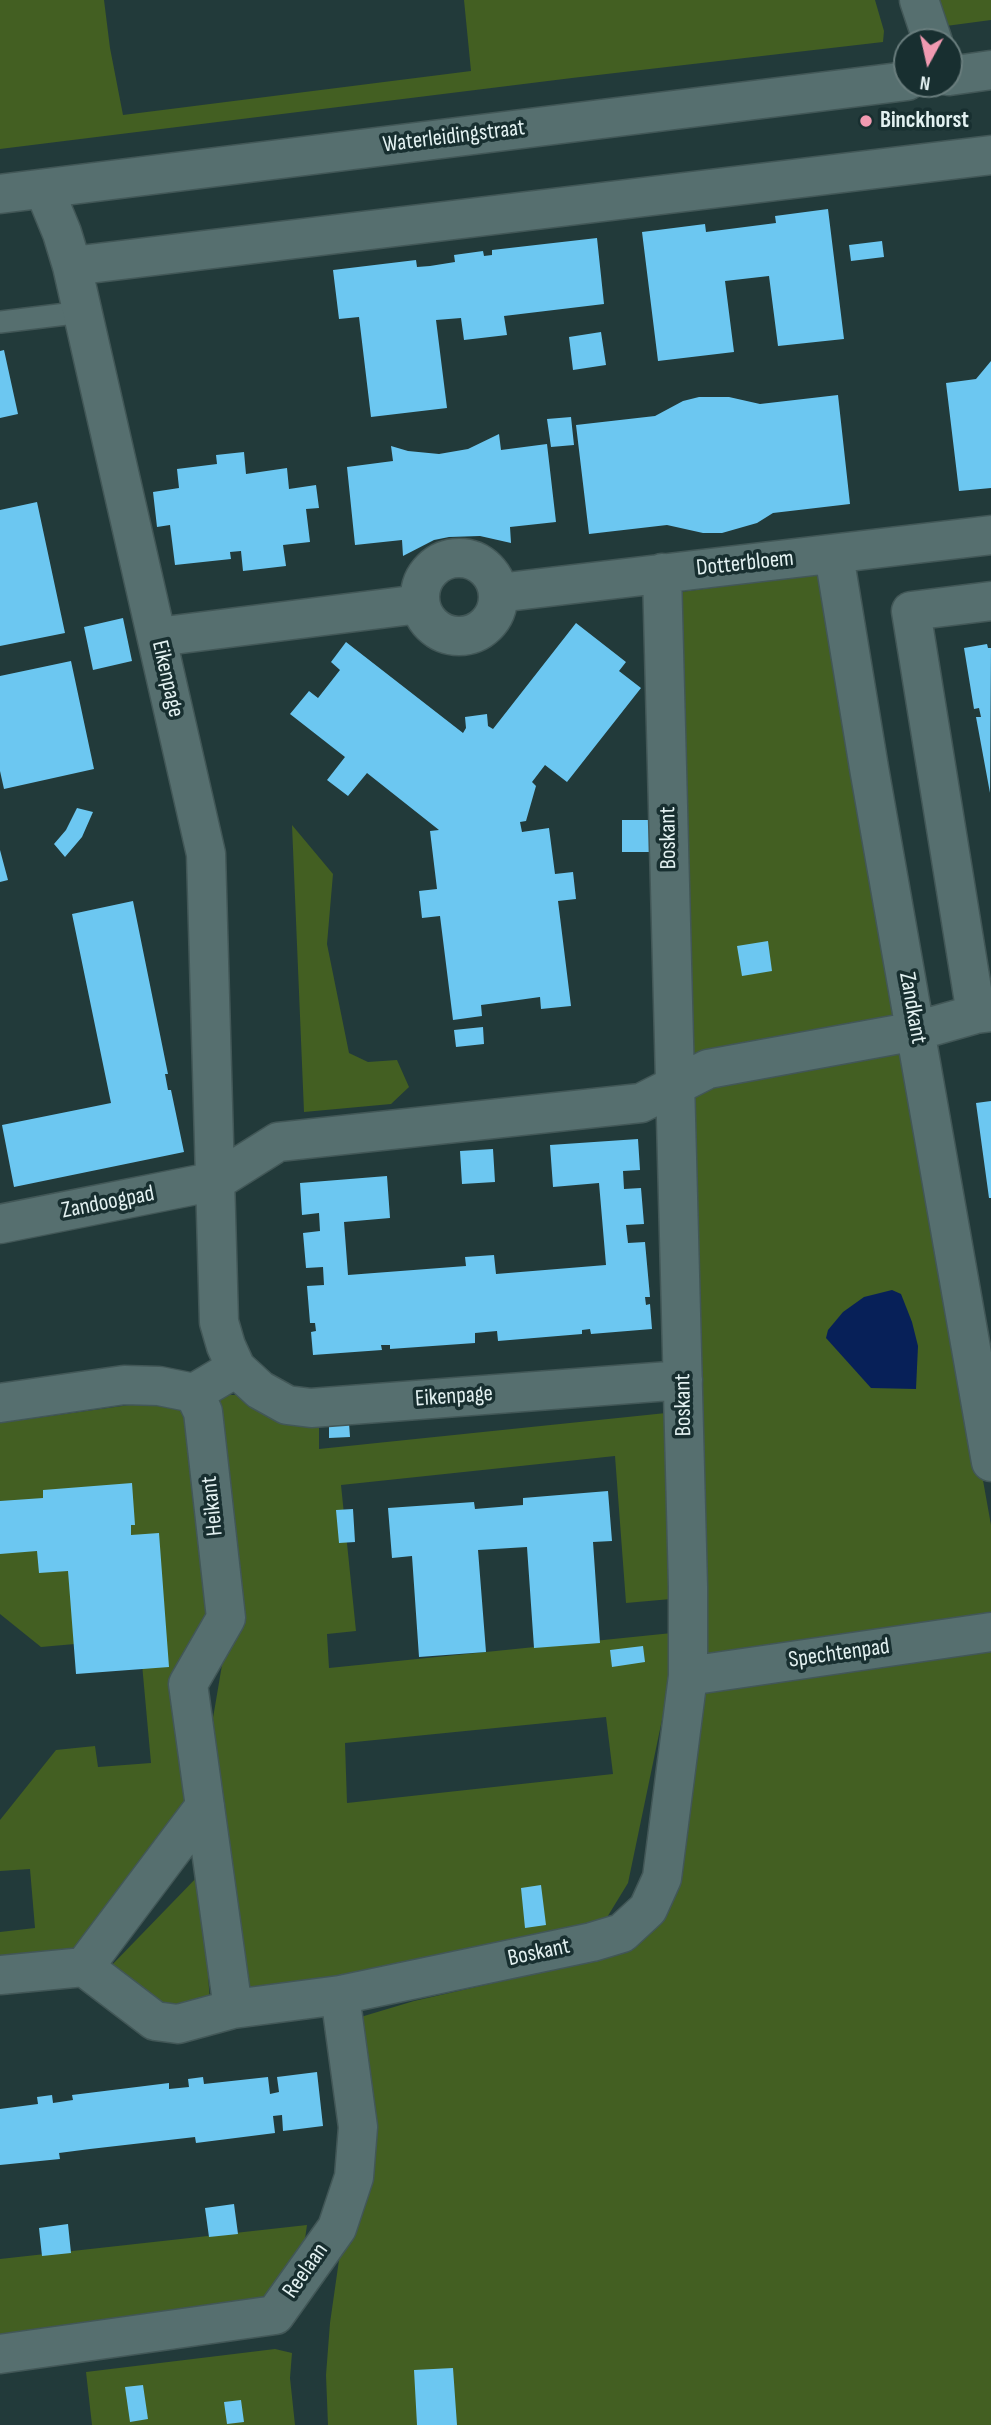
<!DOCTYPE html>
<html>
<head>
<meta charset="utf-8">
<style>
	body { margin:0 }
	#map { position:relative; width:991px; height:2425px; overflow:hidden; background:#223a3a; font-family:"Sofia Sans Condensed",sans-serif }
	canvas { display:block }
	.north { position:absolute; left:893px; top:28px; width:70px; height:70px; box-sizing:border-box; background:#182f30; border:2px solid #697d7d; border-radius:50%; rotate:188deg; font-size:19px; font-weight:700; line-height:28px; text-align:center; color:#e3f1f1 }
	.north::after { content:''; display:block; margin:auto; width:24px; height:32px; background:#f19ab1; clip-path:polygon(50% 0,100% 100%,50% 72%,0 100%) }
</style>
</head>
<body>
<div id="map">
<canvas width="991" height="2425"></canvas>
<div class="north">N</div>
</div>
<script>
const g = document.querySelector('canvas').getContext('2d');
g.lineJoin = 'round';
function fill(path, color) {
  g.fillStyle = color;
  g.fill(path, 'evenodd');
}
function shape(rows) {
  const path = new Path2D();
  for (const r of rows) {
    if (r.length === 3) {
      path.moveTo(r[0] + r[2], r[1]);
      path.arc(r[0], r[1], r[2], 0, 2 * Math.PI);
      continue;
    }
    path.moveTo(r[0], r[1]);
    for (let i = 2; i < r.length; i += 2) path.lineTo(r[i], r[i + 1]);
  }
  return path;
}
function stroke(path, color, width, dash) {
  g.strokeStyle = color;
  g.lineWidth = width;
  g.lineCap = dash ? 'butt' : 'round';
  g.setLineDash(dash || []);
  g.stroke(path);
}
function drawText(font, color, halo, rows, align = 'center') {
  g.font = font + ' "Sofia Sans Condensed",sans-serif';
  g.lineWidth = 7;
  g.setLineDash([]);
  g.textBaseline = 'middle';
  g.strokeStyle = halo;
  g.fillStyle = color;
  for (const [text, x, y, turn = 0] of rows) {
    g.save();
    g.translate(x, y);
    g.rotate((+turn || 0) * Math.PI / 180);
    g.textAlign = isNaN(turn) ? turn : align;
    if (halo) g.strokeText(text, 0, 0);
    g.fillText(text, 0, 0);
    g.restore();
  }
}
fill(shape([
	[0,0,104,0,110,48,123,115,471,71,464,0,875,0,884,31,883,42,572,78,0,149],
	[937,0,991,0,991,20,946,26],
	[817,574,823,586,991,1525,991,1622,703,1665,681,592],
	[292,825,333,874,327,944,349,1053,368,1062,397,1060,409,1087,391,1104,304,1112],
	[215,1395,249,1395,319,1423,319,1449,666,1413,671,1599,626,1603,615,1456,341,1485,356,1631,327,1634,329,1668,672,1633,668,1691,628,1883,606,1919,586,1931,236,1999,213,1718,223,1659],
	[606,1717,613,1774,347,1803,345,1743],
	[151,1402,190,1410,210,1604,193,1812,89,1942,66,1957,0,1959,0,1932,35,1928,30,1869,0,1871,0,1820,56,1750,95,1746,98,1767,151,1763,138,1620,86,1643,41,1647,0,1614,0,1423],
	[991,1646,991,2425,328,2425,326,2375,330,2323,345,2218,344,2022,414,2001,591,1961,621,1949,699,1690],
	[201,1873,210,2003,170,2009,108,1969],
	[307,2225,294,2316,0,2362,0,2259],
	[275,2349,292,2353,290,2378,295,2425,92,2425,86,2372]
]), '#435f22');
fill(shape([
	[892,1290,901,1294,912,1322,918,1346,916,1389,871,1388,826,1338,828,1330,843,1312,864,1297]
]), '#072058');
fill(shape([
	[828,209,844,339,778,346,769,276,725,281,734,352,658,361,642,232,705,224,706,232,776,223,775,216],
	[597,238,604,304,504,316,507,335,464,340,461,318,436,320,447,408,371,417,359,317,339,319,333,270,416,260,417,267,430,266,455,262,454,255,483,251,484,256,492,255,492,250],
	[882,241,884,257,851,261,849,245],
	[601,332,606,365,573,370,569,337],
	[4,350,18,414,0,418,0,351],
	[991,361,991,488,959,491,946,383,976,379],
	[838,395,850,504,773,513,757,523,722,533,703,533,667,525,589,534,576,425,655,416,683,401,699,397,729,397,760,404],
	[571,417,574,445,551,447,547,419],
	[499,434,501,450,547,444,556,522,510,527,511,543,480,536,449,537,434,540,403,556,402,540,355,545,347,467,393,461,391,446,408,451,439,454,468,449],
	[244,452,246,474,287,468,289,489,316,485,319,508,306,509,310,542,283,545,286,566,243,571,241,551,230,552,231,559,175,565,170,525,157,527,153,492,179,488,177,469,217,464,216,455],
	[37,502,65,633,0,646,0,510],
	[123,618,132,661,93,670,84,627],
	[576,623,626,662,619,671,641,688,567,782,545,765,532,782,536,786,526,821,520,822,522,832,549,828,555,874,573,872,576,899,558,901,571,1006,541,1009,540,997,504,1002,481,1005,482,1016,453,1020,440,916,422,918,419,891,437,889,430,831,439,830,367,773,348,796,327,780,345,757,290,714,309,691,318,698,340,670,331,662,346,642,463,733,466,728,465,717,487,714,488,726,493,729],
	[987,644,988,648,991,648,990,793,976,717,981,717,979,708,974,709,964,648],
	[71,661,94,769,4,789,0,771,0,676],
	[77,808,93,812,82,837,65,857,54,844,66,830],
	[622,820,652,820,653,852,622,852],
	[0,850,8,880,0,882],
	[133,901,168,1074,165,1074,168,1090,171,1090,184,1152,14,1187,2,1125,111,1103,72,914],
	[768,941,772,971,742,976,737,946],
	[483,1027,484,1044,456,1047,454,1030],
	[991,1101,991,1198,989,1198,976,1103],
	[638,1139,640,1170,623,1171,624,1189,641,1188,644,1224,626,1225,628,1243,645,1242,650,1297,645,1297,646,1305,650,1304,652,1329,591,1334,590,1329,582,1330,582,1334,498,1341,497,1331,475,1333,475,1343,390,1349,390,1345,381,1345,382,1350,313,1355,311,1332,316,1331,315,1323,310,1323,307,1286,324,1285,323,1267,306,1268,303,1233,320,1231,319,1213,302,1215,300,1183,387,1176,390,1218,344,1222,348,1275,466,1266,465,1257,494,1255,496,1274,606,1265,599,1183,553,1187,550,1145],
	[493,1149,495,1182,462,1184,460,1151],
	[349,1423,350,1437,329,1438,329,1424],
	[132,1483,135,1525,131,1525,131,1535,159,1533,169,1667,76,1674,68,1571,39,1573,37,1551,0,1554,0,1501,43,1498,43,1490],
	[608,1491,612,1541,593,1542,600,1643,534,1648,527,1547,478,1550,486,1652,419,1657,412,1556,392,1558,388,1508,474,1502,475,1509,523,1505,523,1498],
	[353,1509,355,1542,339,1543,336,1510],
	[643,1646,645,1662,612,1667,610,1650],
	[541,1885,546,1925,525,1928,521,1888],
	[317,2072,323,2126,283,2131,282,2115,273,2116,275,2133,196,2143,195,2137,90,2149,59,2153,60,2159,0,2165,0,2109,38,2104,37,2097,52,2095,53,2103,73,2100,72,2095,169,2083,169,2089,189,2087,188,2079,203,2077,204,2084,268,2077,270,2094,279,2092,277,2077],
	[234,2204,238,2234,209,2237,205,2208],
	[68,2224,71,2253,42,2256,39,2228],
	[453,2368,457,2425,417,2425,414,2370],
	[143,2385,148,2419,130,2422,125,2387],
	[241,2400,244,2422,227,2424,224,2402]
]), '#6cc7f1');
const lane = shape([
	[0,322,83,312]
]);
const street = shape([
	[919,0,933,42],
	[949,76,991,70],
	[44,189,62,233,72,266,206,854,219,1322,226,1346,236,1368,194,1393],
	[0,194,907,81],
	[72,266,991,155],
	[834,555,869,768,991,1462],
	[459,597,39],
	[498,593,991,535],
	[991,601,911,611,976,1014,991,1012],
	[157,637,420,604],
	[0,1224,216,1181,278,1142,641,1103,708,1069,916,1031,976,1014],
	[236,1368,260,1390,287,1405,311,1408,683,1380],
	[0,1403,124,1385,159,1386,194,1393,203,1412,226,1618,188,1684,233,2009],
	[688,1676,991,1632],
	[84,1967,205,1806],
	[0,1975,84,1967,155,2021,178,2024,233,2009,340,1995,592,1942,622,1933,648,1909,662,1878,688,1676,688,1587,662,573],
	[0,2354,275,2315,337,2228,354,2177,358,2127,340,1995]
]);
stroke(lane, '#425757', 24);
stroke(street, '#425757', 41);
stroke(lane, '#566f6f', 21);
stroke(street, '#566f6f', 38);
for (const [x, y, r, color] of [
	[866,121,7,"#f19ab1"]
]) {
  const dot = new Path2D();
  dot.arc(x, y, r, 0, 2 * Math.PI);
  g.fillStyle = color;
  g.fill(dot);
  stroke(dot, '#182f30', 2.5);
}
drawText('bold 23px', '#e3f1f1', '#182f30', [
	["Binckhorst",880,121]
], 'left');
drawText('23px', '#e3f1f1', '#182f30', [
	["Waterleidingstraat",454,137,-7],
	["Dotterbloem",745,564,-6],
	["Eikenpage",167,679,77],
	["Boskant",669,838,-91],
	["Zandkant",912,1008,80],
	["Zandoogpad",108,1203,-11],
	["Eikenpage",454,1397,-4],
	["Boskant",684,1405,-91],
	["Heikant",213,1506,-96],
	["Spechtenpad",839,1654,-8],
	["Boskant",539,1953,-12],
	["Reelaan",306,2271,-55]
]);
</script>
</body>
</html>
